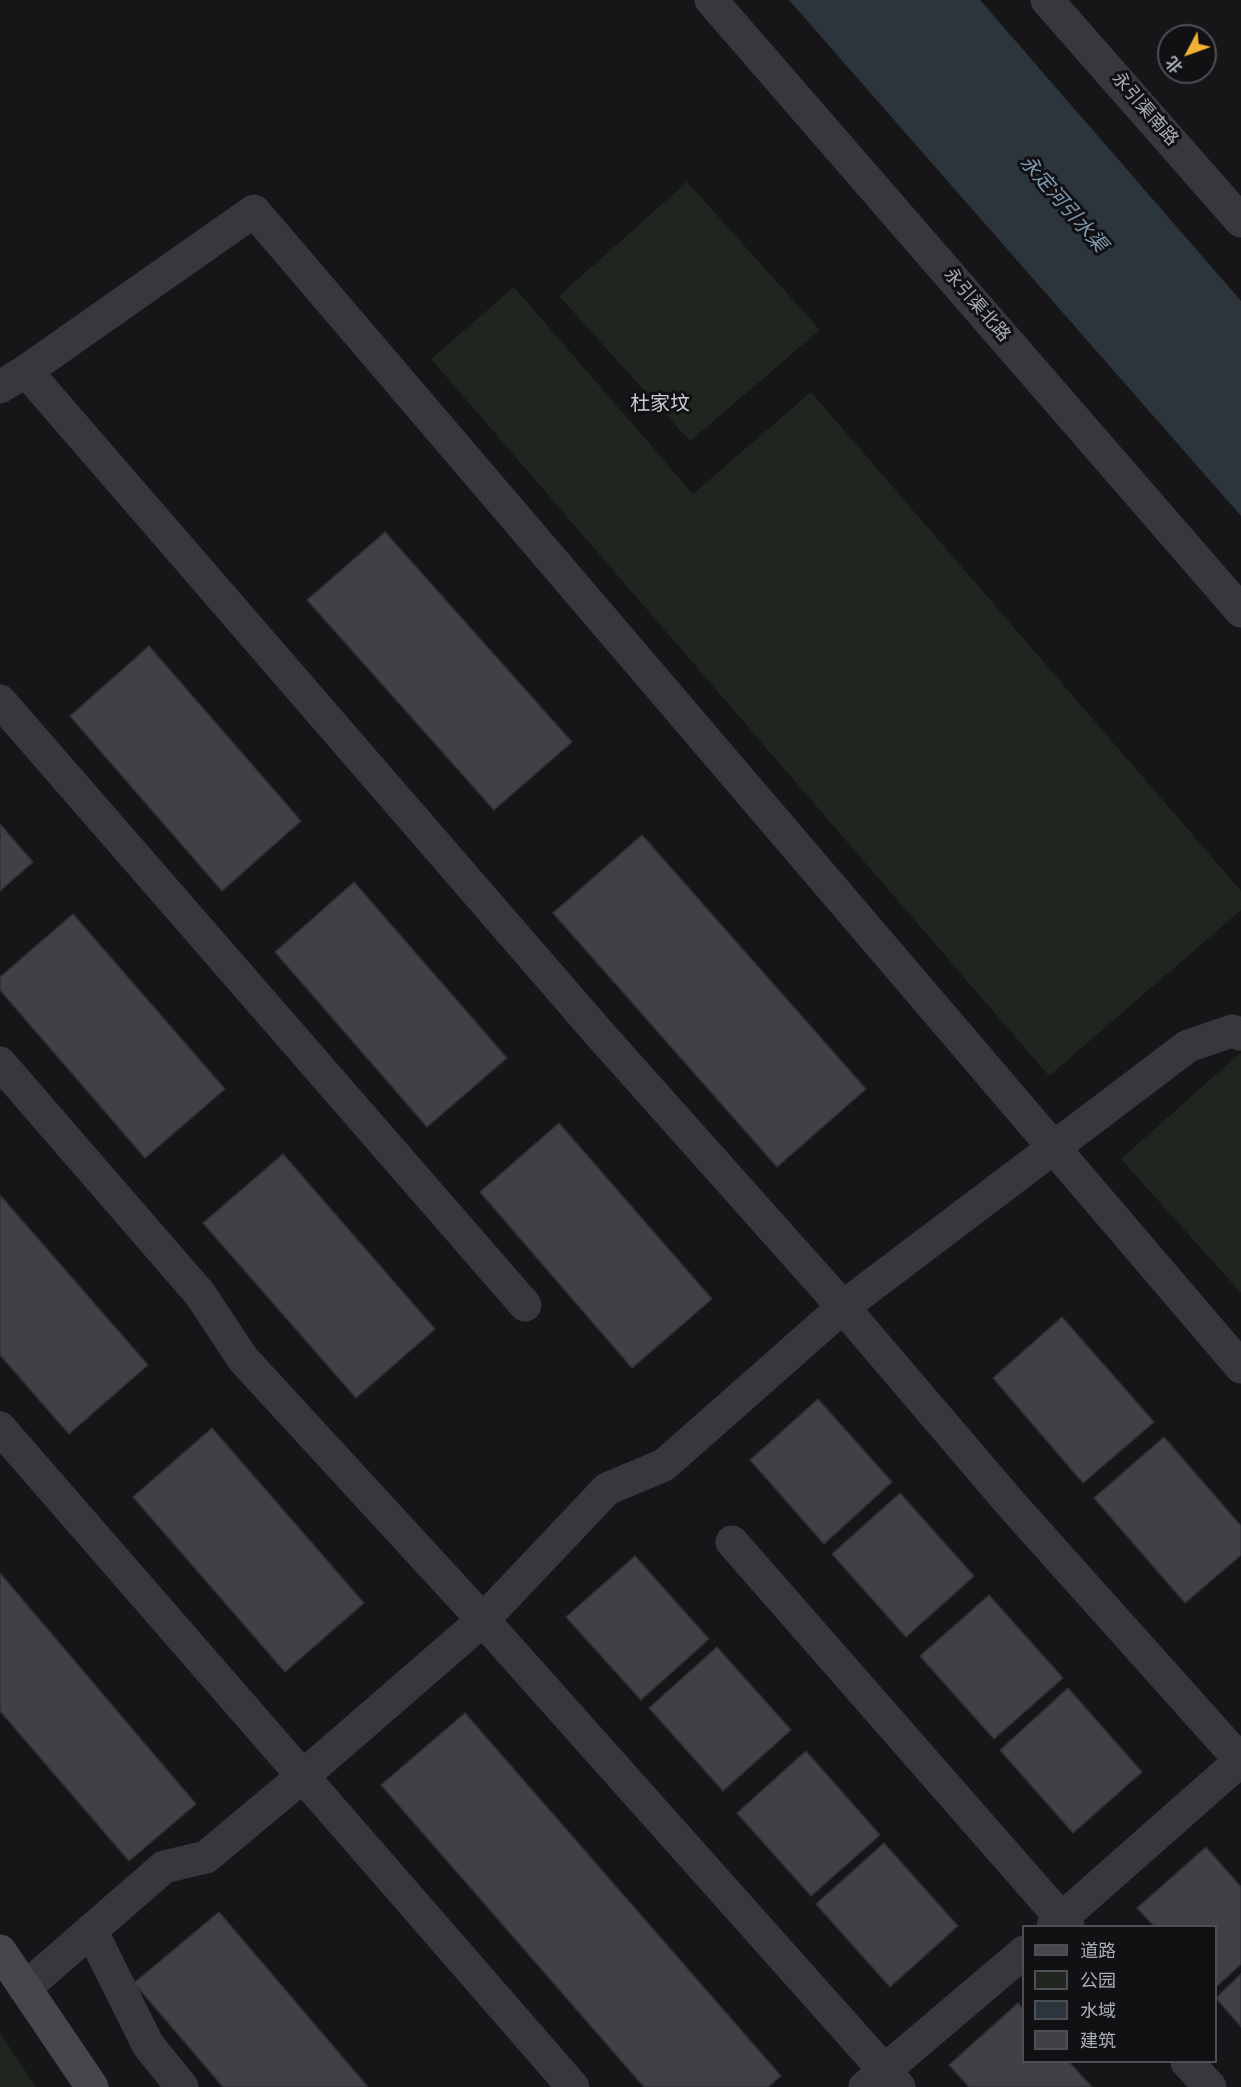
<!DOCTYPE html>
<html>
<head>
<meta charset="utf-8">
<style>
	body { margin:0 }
	#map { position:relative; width:1241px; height:2087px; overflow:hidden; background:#161618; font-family:"Source Sans 3","Noto Sans SC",sans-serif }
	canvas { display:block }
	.legend { position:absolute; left:1022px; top:1925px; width:195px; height:138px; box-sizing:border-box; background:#111113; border:2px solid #4d4f55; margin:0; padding:8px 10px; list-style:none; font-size:18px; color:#a8adb8 }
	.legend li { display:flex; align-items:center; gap:12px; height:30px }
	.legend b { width:30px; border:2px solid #4d4f55 }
	.north { position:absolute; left:1157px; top:24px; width:60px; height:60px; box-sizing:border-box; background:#111113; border:2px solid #4d4f55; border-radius:50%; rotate:229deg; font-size:16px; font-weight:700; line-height:24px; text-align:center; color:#a8adb8 }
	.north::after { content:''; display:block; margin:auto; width:21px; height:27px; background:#f2b134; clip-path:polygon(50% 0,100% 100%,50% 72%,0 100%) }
</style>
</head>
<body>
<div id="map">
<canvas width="1241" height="2087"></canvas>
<ul class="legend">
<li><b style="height:8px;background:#45474d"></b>道路</li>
<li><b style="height:16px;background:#1e261f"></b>公园</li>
<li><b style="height:16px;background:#2c353c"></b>水域</li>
<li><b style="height:16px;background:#404145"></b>建筑</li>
</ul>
<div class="north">北</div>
</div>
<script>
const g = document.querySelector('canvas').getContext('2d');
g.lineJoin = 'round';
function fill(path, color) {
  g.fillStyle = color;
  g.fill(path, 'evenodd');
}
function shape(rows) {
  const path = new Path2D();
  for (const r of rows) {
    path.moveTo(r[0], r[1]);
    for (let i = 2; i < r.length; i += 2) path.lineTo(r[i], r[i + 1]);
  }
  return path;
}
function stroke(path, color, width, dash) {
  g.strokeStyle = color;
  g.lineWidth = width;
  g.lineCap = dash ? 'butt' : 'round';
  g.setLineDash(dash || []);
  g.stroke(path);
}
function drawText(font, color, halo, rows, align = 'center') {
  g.font = font + ' "Source Sans 3","Noto Sans SC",sans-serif';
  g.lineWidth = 6;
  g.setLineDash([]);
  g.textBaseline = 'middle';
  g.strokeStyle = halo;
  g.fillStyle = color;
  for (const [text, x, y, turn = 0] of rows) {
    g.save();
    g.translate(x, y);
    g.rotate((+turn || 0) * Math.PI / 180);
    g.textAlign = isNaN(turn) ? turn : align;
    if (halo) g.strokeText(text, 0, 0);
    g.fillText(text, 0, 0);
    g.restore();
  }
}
fill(shape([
	[687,182,820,330,690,441,559,296],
	[514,287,693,494,811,392,1241,891,1241,910,1049,1076,431,359],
	[1240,1053,1241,1055,1241,1293,1121,1159],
	[0,2033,36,2087,0,2087]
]), '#1e261f');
fill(shape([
	[789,0,980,0,1241,301,1241,516]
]), '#2c353c');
const building = shape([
	[385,532,572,742,494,810,307,600,385,532],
	[149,646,301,821,222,891,70,716,149,646],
	[0,824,33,862,0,891,0,824],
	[642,835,866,1089,777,1167,553,913,642,835],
	[354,882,507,1058,427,1127,275,952,354,882],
	[73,914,225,1089,145,1158,0,990,0,977,73,914],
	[559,1123,712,1299,632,1368,480,1192,559,1123],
	[283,1154,435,1329,356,1398,203,1223,283,1154],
	[0,1195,148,1365,69,1434,0,1355,0,1195],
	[1062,1317,1154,1422,1083,1483,993,1378,1062,1317],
	[818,1399,892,1482,824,1544,750,1460,818,1399],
	[212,1428,364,1603,285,1672,133,1497,212,1428],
	[1164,1437,1241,1526,1241,1555,1185,1603,1094,1498,1164,1437],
	[900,1493,974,1576,906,1637,832,1554,900,1493],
	[635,1556,709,1639,641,1700,566,1617,635,1556],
	[0,1573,196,1804,129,1861,0,1711,0,1573],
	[989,1595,1063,1678,994,1739,920,1656,989,1595],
	[717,1647,791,1730,723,1791,649,1708,717,1647],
	[1068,1688,1142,1772,1073,1833,1000,1750,1068,1688],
	[465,1713,781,2076,768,2087,644,2087,381,1785,465,1713],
	[806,1751,880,1835,811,1896,737,1813,806,1751],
	[884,1843,958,1926,890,1987,816,1904,884,1843],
	[1206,1847,1241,1887,1241,1964,1216,1987,1216,1926,1154,1926,1137,1908,1206,1847],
	[219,1912,368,2087,223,2087,134,1983,219,1912],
	[1241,1974,1241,2027,1216,1998,1241,1974],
	[1018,2003,1024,2010,1024,2062,1069,2062,1092,2087,969,2087,949,2065,1018,2003]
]);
fill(building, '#404145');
stroke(building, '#303034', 1.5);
stroke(shape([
	[711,0,1241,611],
	[1047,0,1241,221],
	[26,371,597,1031,843,1307,1011,1504,1241,1761],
	[0,387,26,371,254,211,1241,1367],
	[0,701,525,1305],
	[0,1063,200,1294,243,1359,483,1620,899,2087],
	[0,1428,573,2087],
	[732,1542,1068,1926],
	[1053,1926,1241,1760],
	[91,1930,148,2045,182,2087],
	[25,1988,164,1867,206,1857,303,1776,483,1620,607,1489,664,1465,843,1307,1188,1046,1232,1031,1241,1034],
	[1187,2062,1210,2087],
	[865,2087,1024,1952]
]), '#37383d', 33);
stroke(shape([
	[0,1951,92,2087]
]), '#45474d', 33);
drawText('18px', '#a8adb8', '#111113', [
	["永引渠南路",1144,110,49],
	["永引渠北路",976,306,49]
]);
drawText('italic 20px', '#7f9bb3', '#111113', [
	["永定河引水渠",1062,205,49]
]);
drawText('20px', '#c9ccd4', '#111113', [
	["杜家坟",660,406]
]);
</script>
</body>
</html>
